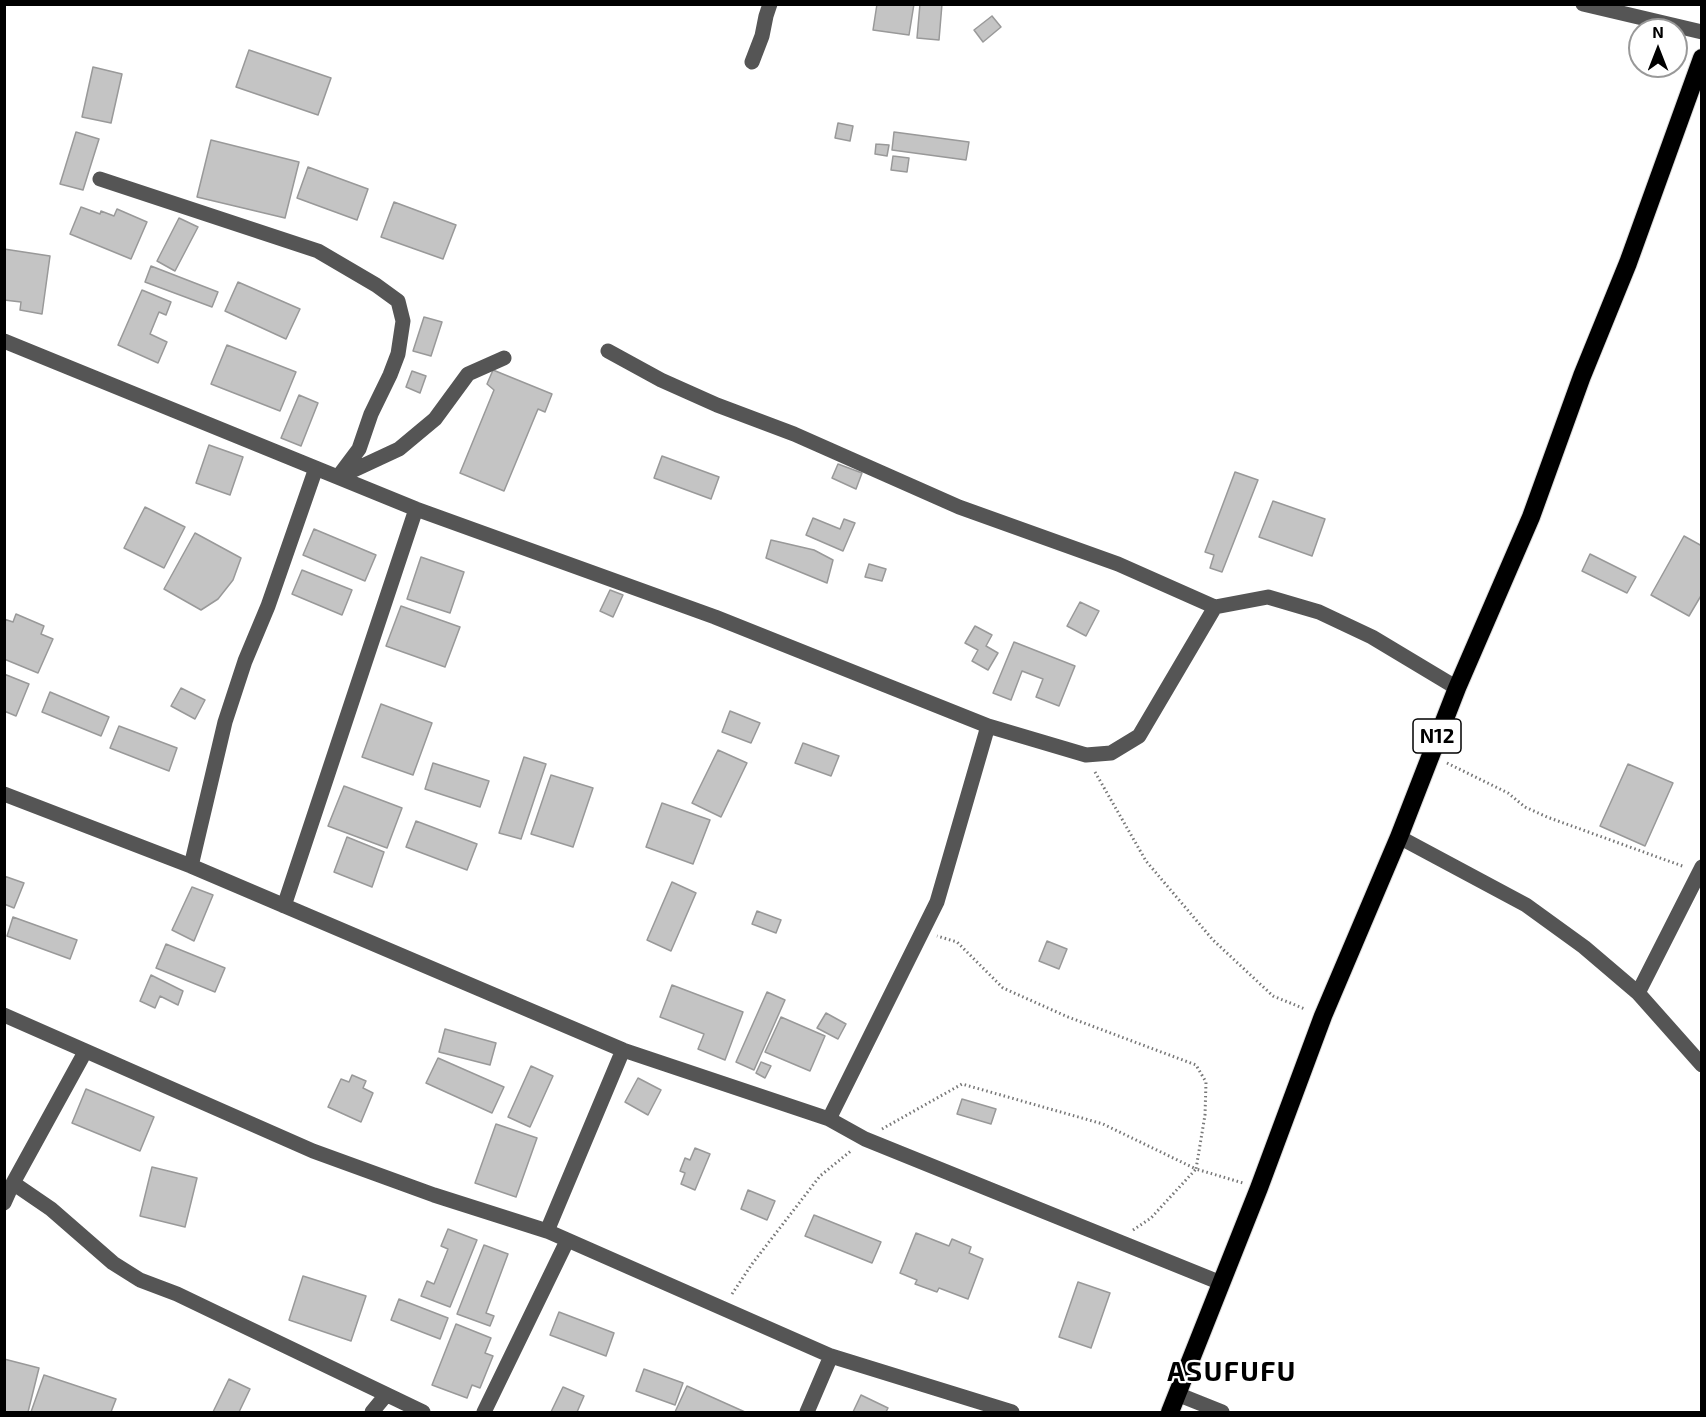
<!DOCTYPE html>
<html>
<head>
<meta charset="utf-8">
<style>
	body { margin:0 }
	#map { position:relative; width:1706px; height:1417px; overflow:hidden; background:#fff; font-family:"Exo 2",sans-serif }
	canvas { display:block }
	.frame { position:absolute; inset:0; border:6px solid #000; pointer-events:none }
	.north { position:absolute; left:1628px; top:18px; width:60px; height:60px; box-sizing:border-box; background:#fff; border:2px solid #999; border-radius:50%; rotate:0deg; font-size:16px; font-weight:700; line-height:24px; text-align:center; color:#000 }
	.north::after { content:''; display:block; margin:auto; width:21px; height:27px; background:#000; clip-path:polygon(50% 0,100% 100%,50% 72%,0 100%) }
</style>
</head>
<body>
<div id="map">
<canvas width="1706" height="1417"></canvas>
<div class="frame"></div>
<div class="north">N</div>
</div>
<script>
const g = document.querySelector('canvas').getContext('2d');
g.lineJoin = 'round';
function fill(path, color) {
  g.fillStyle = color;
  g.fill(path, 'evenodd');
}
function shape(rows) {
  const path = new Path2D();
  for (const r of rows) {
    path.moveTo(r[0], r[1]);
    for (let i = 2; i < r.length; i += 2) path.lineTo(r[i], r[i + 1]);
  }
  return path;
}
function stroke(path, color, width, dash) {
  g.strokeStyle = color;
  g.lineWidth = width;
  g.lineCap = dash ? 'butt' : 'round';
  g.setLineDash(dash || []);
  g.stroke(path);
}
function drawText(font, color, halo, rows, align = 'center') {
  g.font = font + ' "Exo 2",sans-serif';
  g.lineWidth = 4.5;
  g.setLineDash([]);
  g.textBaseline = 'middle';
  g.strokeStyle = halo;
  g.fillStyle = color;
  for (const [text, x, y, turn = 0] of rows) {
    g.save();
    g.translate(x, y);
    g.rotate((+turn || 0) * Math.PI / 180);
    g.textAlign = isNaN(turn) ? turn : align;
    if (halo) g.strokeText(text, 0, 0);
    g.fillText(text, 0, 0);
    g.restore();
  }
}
const building = shape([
	[877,4,914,4,909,35,873,30,877,4],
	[920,4,942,4,939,40,917,38,920,4],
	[992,16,1001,27,983,42,974,30,992,16],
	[249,50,331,78,318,115,236,87,249,50],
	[93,67,122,74,111,123,82,117,93,67],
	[838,123,853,126,850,141,835,138,838,123],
	[76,132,99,139,83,190,60,184,76,132],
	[894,132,969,142,966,160,892,150,894,132],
	[211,140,299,162,285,218,197,197,211,140],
	[876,144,889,145,887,156,875,154,876,144],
	[893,156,909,158,907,172,891,170,893,156],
	[308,167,368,189,357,220,297,198,308,167],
	[394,202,456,225,443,259,381,237,394,202],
	[81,207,100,214,101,211,114,216,117,209,147,222,131,259,70,234,81,207],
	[179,218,198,227,175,271,157,261,179,218],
	[4,249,50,256,42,314,20,310,21,302,4,300,4,249],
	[151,266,218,292,212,307,145,282,151,266],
	[238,282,300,309,286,339,225,311,238,282],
	[142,290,171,302,166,315,159,312,150,334,167,342,158,363,118,345,142,290],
	[424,317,442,322,431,356,413,351,424,317],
	[227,345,296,372,280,411,211,384,227,345],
	[493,370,552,394,545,412,538,409,504,491,460,473,494,390,487,384,493,370],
	[412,371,426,376,420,393,406,387,412,371],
	[299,395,318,403,301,446,281,438,299,395],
	[209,445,243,457,230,495,196,483,209,445],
	[662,456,719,477,711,499,654,478,662,456],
	[838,464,862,473,856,489,832,478,838,464],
	[1235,472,1258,480,1222,572,1210,568,1214,555,1205,552,1235,472],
	[1273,501,1325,519,1312,556,1259,537,1273,501],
	[145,507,185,527,164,568,124,548,145,507],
	[813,518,840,529,844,519,855,523,843,551,806,535,813,518],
	[314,529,376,555,365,581,303,555,314,529],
	[195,533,241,558,233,580,218,599,201,610,164,589,195,533],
	[1684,536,1702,546,1702,594,1689,616,1651,595,1684,536],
	[771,540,814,550,833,560,827,583,766,558,771,540],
	[1590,554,1636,577,1627,593,1582,571,1590,554],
	[421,557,464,572,450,613,407,599,421,557],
	[869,564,886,569,882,581,865,577,869,564],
	[302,570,352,590,342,615,292,594,302,570],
	[610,590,623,595,613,617,600,611,610,590],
	[1080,602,1099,611,1086,636,1067,626,1080,602],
	[401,606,460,627,445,667,386,646,401,606],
	[16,614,44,626,41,634,53,639,38,673,4,659,4,619,13,622,16,614],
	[975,626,992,635,986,646,998,653,988,670,972,661,978,650,965,643,975,626],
	[1014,642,1075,666,1059,706,1036,697,1043,679,1022,671,1011,700,993,693,1014,642],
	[4,674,29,684,16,716,4,711,4,674],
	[181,688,205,700,195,719,171,706,181,688],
	[50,692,109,717,101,736,42,712,50,692],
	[381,704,432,723,413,775,362,757,381,704],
	[730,711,760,723,751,743,722,732,730,711],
	[119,726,177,748,169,771,110,748,119,726],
	[803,743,839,756,831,776,795,763,803,743],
	[718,750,747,763,721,817,692,803,718,750],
	[524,757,546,764,521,839,499,833,524,757],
	[433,763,489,781,480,807,425,789,433,763],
	[1628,764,1673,783,1645,846,1600,826,1628,764],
	[551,775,593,788,573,847,531,834,551,775],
	[344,786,402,808,387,848,328,826,344,786],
	[662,803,710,820,693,864,646,847,662,803],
	[416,821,477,844,467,870,406,847,416,821],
	[347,837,384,852,372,887,334,872,347,837],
	[4,876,24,883,14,908,4,904,4,876],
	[672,882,696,893,671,951,647,940,672,882],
	[192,887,213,895,194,941,172,930,192,887],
	[757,911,781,920,776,933,752,924,757,911],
	[13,917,77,940,70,959,7,936,13,917],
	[1047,941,1067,949,1059,969,1039,961,1047,941],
	[166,944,225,968,215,992,156,968,166,944],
	[151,975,183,991,178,1005,160,996,155,1008,140,1001,151,975],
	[672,985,743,1012,725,1060,698,1049,704,1034,660,1017,672,985],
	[767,992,785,1000,754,1070,736,1062,767,992],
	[826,1013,846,1024,838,1039,817,1028,826,1013],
	[781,1017,825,1036,810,1071,765,1052,781,1017],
	[445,1029,496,1043,490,1065,439,1052,445,1029],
	[438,1058,504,1087,492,1113,426,1083,438,1058],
	[761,1062,771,1066,765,1078,756,1073,761,1062],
	[531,1066,553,1076,530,1127,508,1117,531,1066],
	[352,1075,366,1081,363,1088,373,1093,361,1122,328,1107,341,1079,349,1082,352,1075],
	[638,1078,661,1090,648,1115,625,1102,638,1078],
	[86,1089,154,1117,140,1151,72,1123,86,1089],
	[962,1099,996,1109,991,1124,957,1114,962,1099],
	[496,1124,537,1138,516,1197,475,1183,496,1124],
	[695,1148,710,1154,695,1190,681,1184,685,1173,680,1171,685,1158,690,1160,695,1148],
	[152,1167,197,1178,185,1227,140,1216,152,1167],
	[748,1190,775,1201,767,1220,741,1209,748,1190],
	[814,1215,881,1242,872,1263,805,1236,814,1215],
	[448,1229,477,1240,450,1307,421,1296,427,1281,434,1284,448,1249,441,1246,448,1229],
	[916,1233,949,1246,952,1239,971,1247,969,1253,983,1259,968,1299,939,1288,937,1292,915,1284,917,1280,900,1273,916,1233],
	[484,1245,508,1254,486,1313,494,1316,490,1326,457,1314,484,1245],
	[303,1276,366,1296,351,1341,289,1320,303,1276],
	[1078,1282,1110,1293,1091,1348,1059,1337,1078,1282],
	[399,1299,448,1318,440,1339,391,1320,399,1299],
	[559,1312,614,1333,606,1356,550,1335,559,1312],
	[456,1324,491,1338,485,1353,493,1356,480,1388,472,1385,467,1398,432,1385,456,1324],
	[4,1359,39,1368,28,1412,4,1412,4,1359],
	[644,1369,683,1383,675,1405,636,1391,644,1369],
	[44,1375,116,1399,111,1412,31,1412,44,1375],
	[229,1379,250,1389,239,1412,213,1412,229,1379],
	[687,1386,745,1412,675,1412,687,1386],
	[563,1387,584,1396,577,1412,551,1412,563,1387],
	[861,1395,888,1408,886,1412,853,1412,861,1395]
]);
fill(building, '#c4c4c4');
stroke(building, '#999', 1.5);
const highway = shape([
	[1170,1412,1259,1188,1323,1016,1399,837,1457,688,1531,517,1582,376,1628,263,1702,58]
]);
stroke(highway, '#dbdbdb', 20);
stroke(shape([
	[1447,763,1508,793,1525,807,1547,817,1685,867],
	[1095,772,1146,861,1213,940,1273,996,1305,1009],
	[882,1129,962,1084,1103,1124,1196,1169,1205,1115,1206,1082,1196,1065,1068,1017,1003,988,957,942,937,936],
	[1133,1230,1151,1218,1196,1169,1243,1183],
	[732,1294,752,1264,820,1176,852,1150]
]), '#777', 3, [1.5, 3]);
stroke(shape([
	[1583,4,1702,32],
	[752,62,762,36,766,16,770,4],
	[100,179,318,251,376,285,398,301,403,321,398,354,390,375,371,414,359,449,338,477],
	[4,341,416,509,715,617,988,726,1086,755,1111,753,1139,736,1215,607],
	[608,351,661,380,717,405,794,434,959,507,1118,564,1215,607,1268,597,1319,612,1372,637,1457,688],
	[341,476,399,449,435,419,468,374,504,358],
	[4,794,191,866,623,1050,829,1119,865,1139,1221,1283],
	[1399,837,1526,905,1584,947,1638,993,1702,1065],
	[191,866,225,722,245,661,268,606,316,468],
	[284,906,416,509],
	[1638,993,1702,867],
	[4,1015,313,1151,434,1195,547,1231,831,1356,1012,1412],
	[829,1119,937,902,988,726],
	[13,1183,51,1209,113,1263,140,1280,177,1294,423,1412],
	[4,1203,13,1183,85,1052],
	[547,1231,623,1050],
	[1177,1394,1222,1412],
	[372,1412,386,1395],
	[484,1412,567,1241],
	[807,1412,831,1356]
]), '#555', 15);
stroke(highway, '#000', 18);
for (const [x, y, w] of [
	[1437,736,48]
]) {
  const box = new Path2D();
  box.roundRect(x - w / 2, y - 17, w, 34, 4.5);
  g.fillStyle = '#fff';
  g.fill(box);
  stroke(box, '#000', 1.5);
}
drawText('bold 20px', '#000', null, [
	["N12",1437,736]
]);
g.letterSpacing = '1.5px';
drawText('bold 27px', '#000', '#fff', [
	["ASUFUFU",1232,1372]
]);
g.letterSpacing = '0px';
</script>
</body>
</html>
